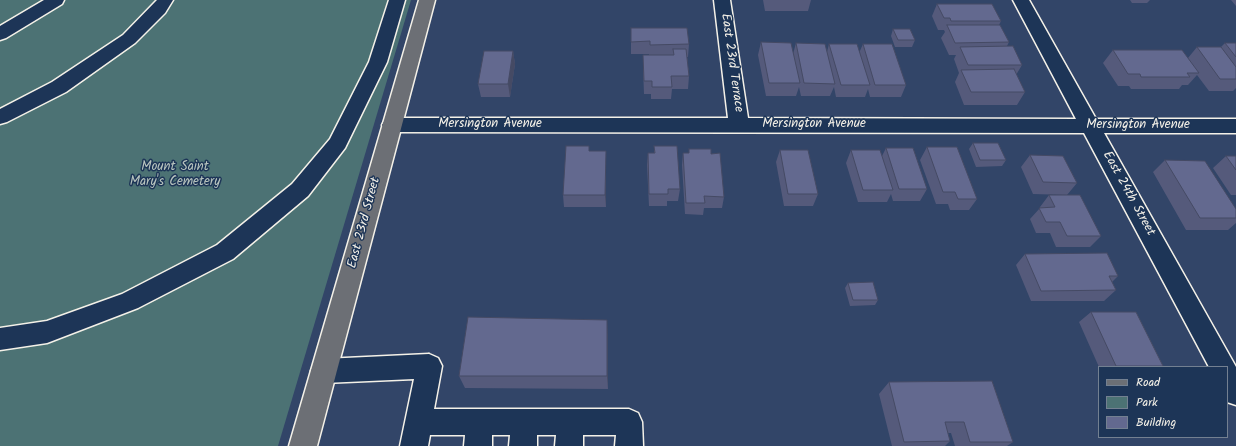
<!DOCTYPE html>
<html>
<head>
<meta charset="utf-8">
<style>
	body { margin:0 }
	#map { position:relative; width:1236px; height:446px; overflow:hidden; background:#324568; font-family:Kalam,sans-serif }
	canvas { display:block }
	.legend { position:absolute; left:1098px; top:366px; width:130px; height:72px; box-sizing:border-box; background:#1d3557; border:1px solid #738091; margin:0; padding:5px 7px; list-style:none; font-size:12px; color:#f4f1e8 }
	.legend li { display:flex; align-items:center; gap:8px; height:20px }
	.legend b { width:20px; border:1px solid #738091 }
</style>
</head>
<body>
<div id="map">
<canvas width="1236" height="446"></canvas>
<ul class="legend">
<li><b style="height:5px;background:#6c6f75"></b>Road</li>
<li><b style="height:11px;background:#4c7274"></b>Park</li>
<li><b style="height:11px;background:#63698f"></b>Building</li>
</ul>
</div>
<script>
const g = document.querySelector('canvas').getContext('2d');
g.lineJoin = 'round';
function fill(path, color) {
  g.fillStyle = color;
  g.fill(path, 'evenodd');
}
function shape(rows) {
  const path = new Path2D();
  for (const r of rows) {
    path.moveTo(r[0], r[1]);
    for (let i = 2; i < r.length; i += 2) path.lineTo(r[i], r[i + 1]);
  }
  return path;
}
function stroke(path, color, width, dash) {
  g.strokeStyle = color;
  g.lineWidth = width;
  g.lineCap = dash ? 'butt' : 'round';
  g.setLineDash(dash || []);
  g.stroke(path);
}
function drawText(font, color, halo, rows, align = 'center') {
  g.font = font + ' Kalam,sans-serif';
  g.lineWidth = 3;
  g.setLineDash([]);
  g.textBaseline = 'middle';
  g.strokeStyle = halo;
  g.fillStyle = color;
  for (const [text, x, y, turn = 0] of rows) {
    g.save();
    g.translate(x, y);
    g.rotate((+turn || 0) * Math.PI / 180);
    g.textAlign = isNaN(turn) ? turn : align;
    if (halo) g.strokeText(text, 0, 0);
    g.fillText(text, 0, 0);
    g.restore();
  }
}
fill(shape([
	[0,0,411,0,278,446,0,446]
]), '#4c7274');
const minor = shape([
	[44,0,64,0,62,4,6,38,0,40,0,26,44,0],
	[157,0,173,0,165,13,135,43,66,92,7,122,0,124,0,109,52,82,123,35,157,0],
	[389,0,405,0,387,62,345,148,308,196,233,259,138,308,47,343,0,350,0,328,47,321,122,294,217,245,292,184,330,139,369,62,389,0],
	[714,0,730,0,748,118,1076,119,1013,0,1029,0,1096,119,1236,119,1236,133,1104,133,1236,367,1236,405,1227,402,1227,367,1209,367,1084,133,392,132,385,130,382,125,385,120,392,118,728,118,714,0],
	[429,354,438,358,442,366,434,409,629,409,638,413,642,422,643,446,615,446,616,435,583,435,583,446,555,446,556,435,537,435,537,446,509,446,510,435,492,435,492,446,464,446,465,435,430,435,428,446,400,446,414,379,324,383,315,379,311,371,315,363,324,359,429,354]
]);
const major = shape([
	[419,0,435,0,317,446,289,446,419,0]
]);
stroke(minor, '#f4f1e8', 3);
stroke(major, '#f4f1e8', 3);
fill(minor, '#1d3557');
fill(major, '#6c6f75');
fill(shape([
	[763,0,811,0,808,11,765,11],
	[1130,0,1150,0,1147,3,1132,3],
	[1231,0,1236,0,1236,6],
	[937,4,1001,21,999,25,1009,42,1007,46,1022,65,1016,75,1025,92,1017,105,964,105,955,82,959,73,954,59,956,55,949,55,941,38,945,32,944,30,938,30,932,16],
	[631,28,689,44,688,57,687,57,689,76,688,89,672,89,671,99,651,99,651,94,644,94,643,68,643,55,649,55,649,54,631,54],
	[893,29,915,40,912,47,895,47,891,36],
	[761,42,793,54,796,43,827,52,829,44,859,53,863,44,906,85,901,97,870,97,868,89,865,97,836,97,834,87,830,96,801,96,799,87,796,96,766,96,758,55],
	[1225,43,1236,43,1236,88,1233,91,1209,91,1197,75,1188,85,1182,85,1179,89,1131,89,1129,86,1118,86,1103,63,1113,50,1188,58,1197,47,1221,47],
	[513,51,515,64,510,97,481,97,478,84],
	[973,143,1006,160,1002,166,976,167,969,149],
	[654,146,680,189,678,201,667,201,667,206,649,206,647,165,648,153,654,153],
	[927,147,977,199,969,210,950,210,948,204,936,204,920,160],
	[886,148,927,189,920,201,893,201,891,194,887,202,858,202,846,163,851,150,882,156],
	[689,149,711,154,724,197,722,208,704,208,703,215,685,214,682,165,683,153,689,153],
	[780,150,818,194,813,206,784,206,776,162],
	[590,151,606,163,606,207,564,207,563,195],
	[1030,155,1077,183,1067,195,1033,194,1021,167],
	[1226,156,1236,156,1236,195,1231,195,1213,168],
	[1165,160,1236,209,1236,223,1228,230,1186,230,1153,172],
	[1049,195,1101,236,1090,247,1056,247,1050,233,1036,233,1030,219,1040,208,1040,207],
	[1025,254,1118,276,1112,282,1116,290,1104,301,1031,301,1016,265],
	[848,283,878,300,875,305,850,306,845,288],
	[1091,312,1163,366,1162,367,1099,367,1079,322],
	[608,334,608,389,465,388,459,376],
	[889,382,1013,442,1007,446,955,446,951,433,948,433,950,441,945,446,892,446,879,394]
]), '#555a7b');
fill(shape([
	[513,51,515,64,510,97,508,84],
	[606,151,606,207,605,195],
	[607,320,608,334,608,389,607,376]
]), '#454a64');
const building = shape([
	[937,4,992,4,1001,21,951,21,950,18,944,18,937,4],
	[947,25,1000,25,1009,42,955,43,947,25],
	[631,28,687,28,689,44,650,45,650,41,631,42,631,28],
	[893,29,910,29,915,40,898,40,893,29],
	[761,42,791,43,800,83,769,83,761,42],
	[796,43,825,44,835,84,804,83,796,43],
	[1225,43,1236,43,1236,57,1225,43],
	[829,44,857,44,870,85,841,85,829,44],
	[863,44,892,44,906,85,875,85,863,44],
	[1013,46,1022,65,968,65,960,47,1013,46],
	[1197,47,1221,47,1236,67,1236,79,1220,79,1197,47],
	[673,49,686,49,689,76,671,76,672,87,652,87,652,81,644,81,643,55,674,55,673,49],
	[1113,50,1182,50,1199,73,1187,73,1190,77,1141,77,1140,74,1128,74,1113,50],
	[484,51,513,51,508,84,478,84,484,51],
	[1014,69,1025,92,971,92,961,70,1014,69],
	[973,143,998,143,1006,160,980,160,973,143],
	[566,146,589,146,589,151,606,151,605,195,563,195,566,146],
	[654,146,677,146,680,189,668,189,668,194,649,194,648,153,655,153,654,146],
	[927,147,957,147,977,199,958,199,955,192,943,192,927,147],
	[886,148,913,148,927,189,899,189,886,148],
	[689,149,711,149,711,154,720,153,724,197,704,196,705,203,686,203,683,153,689,153,689,149],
	[780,150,808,150,818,194,788,194,780,150],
	[851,150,880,150,893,190,863,190,851,150],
	[1030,155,1063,156,1077,183,1043,182,1030,155],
	[1226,156,1236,156,1236,170,1226,156],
	[1165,160,1205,161,1236,209,1236,218,1200,218,1165,160],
	[1049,195,1080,195,1101,236,1067,236,1060,222,1046,222,1039,208,1055,207,1049,195],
	[1107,253,1118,276,1109,276,1116,290,1041,291,1025,254,1107,253],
	[873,282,878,300,853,300,848,283,873,282],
	[1091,312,1136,312,1163,366,1116,366,1091,312],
	[468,317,607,320,607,376,459,376,468,317],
	[992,381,1013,442,970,442,964,422,945,422,950,441,904,442,889,382,992,381]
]);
fill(building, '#63698f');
stroke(building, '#454a64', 1);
drawText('13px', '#f4f1e8', '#1d3557', [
	["East 23rd Terrace",731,63,82],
	["Mersington Avenue",490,125],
	["Mersington Avenue",814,125],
	["Mersington Avenue",1138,126],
	["East 24th Street",1128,194,61],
	["East 23rd Street",365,223,-75]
]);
drawText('13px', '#b9c5bf', '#1d3557', [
	["Mount Saint",175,168],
	["Mary's Cemetery",175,183]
]);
</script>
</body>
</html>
